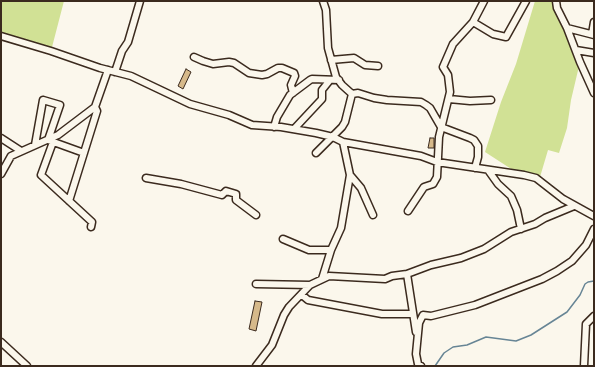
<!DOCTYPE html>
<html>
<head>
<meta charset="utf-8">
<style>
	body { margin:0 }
	#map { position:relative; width:595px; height:367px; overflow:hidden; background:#fbf7ec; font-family:Pangolin,sans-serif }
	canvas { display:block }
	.frame { position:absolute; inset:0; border:2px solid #3b2a1e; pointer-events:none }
</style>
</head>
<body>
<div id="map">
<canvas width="595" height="367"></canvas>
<div class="frame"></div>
</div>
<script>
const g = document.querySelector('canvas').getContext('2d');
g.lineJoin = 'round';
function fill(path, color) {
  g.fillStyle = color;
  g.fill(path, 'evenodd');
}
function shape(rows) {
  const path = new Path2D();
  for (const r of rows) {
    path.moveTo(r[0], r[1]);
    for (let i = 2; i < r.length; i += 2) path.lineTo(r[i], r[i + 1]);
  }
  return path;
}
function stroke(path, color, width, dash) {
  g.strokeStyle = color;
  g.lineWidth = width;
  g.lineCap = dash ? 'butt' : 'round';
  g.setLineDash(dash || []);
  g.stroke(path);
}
fill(shape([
	[1,1,64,1,51,51,1,36],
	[535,1,556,1,580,62,571,100,567,128,559,153,548,150,540,177,519,174,485,152,501,102,516,64]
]), '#d1e195');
stroke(shape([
	[435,366,444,353,453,347,467,345,486,337,516,341,531,335,567,312,580,295,585,284,588,282,594,281]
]), '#678595', 1.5);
const building = shape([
	[186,69,191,72,183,89,178,86,186,69],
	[430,138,434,138,434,148,428,148,430,138],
	[255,301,262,302,256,331,249,329,255,301]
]);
fill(building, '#d6b98a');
stroke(building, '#3b2a1e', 1);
const minor = shape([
	[556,1,557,8,567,28,580,62,594,93],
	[473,22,493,34,506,37,526,1],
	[567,28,594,35],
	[592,34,594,22],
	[1,36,51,51,100,68,131,76,190,104,229,115,252,125,281,127,316,133,333,137,343,142,421,156,437,162,524,175,536,178,563,199,594,216],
	[576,50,594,53],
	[194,57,203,61,213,64,229,62,234,63,249,73,262,75,267,74,278,68,282,68,294,73,295,76,291,85,293,93],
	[331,60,354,58,365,65,378,66],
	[115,72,122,51,128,42,140,1],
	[352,94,358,93,374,98,387,100,421,102,426,105,430,108,441,127,470,138,474,140,478,146,478,157,475,168],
	[449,99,470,101,491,100],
	[274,127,277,117,290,95,310,80,312,79,339,80],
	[294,129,322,99,322,90,330,80],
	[1,138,21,151],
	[53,142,41,175,92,222,91,227],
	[343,142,350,175,361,188,373,215],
	[35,145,43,100,60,105,48,140,84,153],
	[316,153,342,127,345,122,352,94,342,85,336,77,328,48,326,10,323,1],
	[488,170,498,184,511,196,517,210,521,229],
	[1,174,11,156,58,135,95,107,108,70],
	[146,178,181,184,222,195,226,191,236,194,236,200,256,215],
	[69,201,97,111,95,107],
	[408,211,424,187,433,184,437,177,439,137,450,92,448,75,443,67,453,44,473,22,484,1],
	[283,239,309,250,331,250],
	[407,274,416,332],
	[322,279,331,250,341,228,350,175],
	[256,284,310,285],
	[302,295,308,300,382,314,413,314],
	[1,342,27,366],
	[256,366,272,345,284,315,289,307,310,285,329,276,385,279,392,276,407,274,431,265,461,258,484,249,511,232,535,224,545,218,574,206],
	[421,366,418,364,416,354,419,323,423,315,431,316,475,305,542,279,557,271,572,261,586,245,594,229],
	[584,366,586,324,594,316]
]);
stroke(minor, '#3b2a1e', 9);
stroke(minor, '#fbf7ec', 6);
</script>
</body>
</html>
